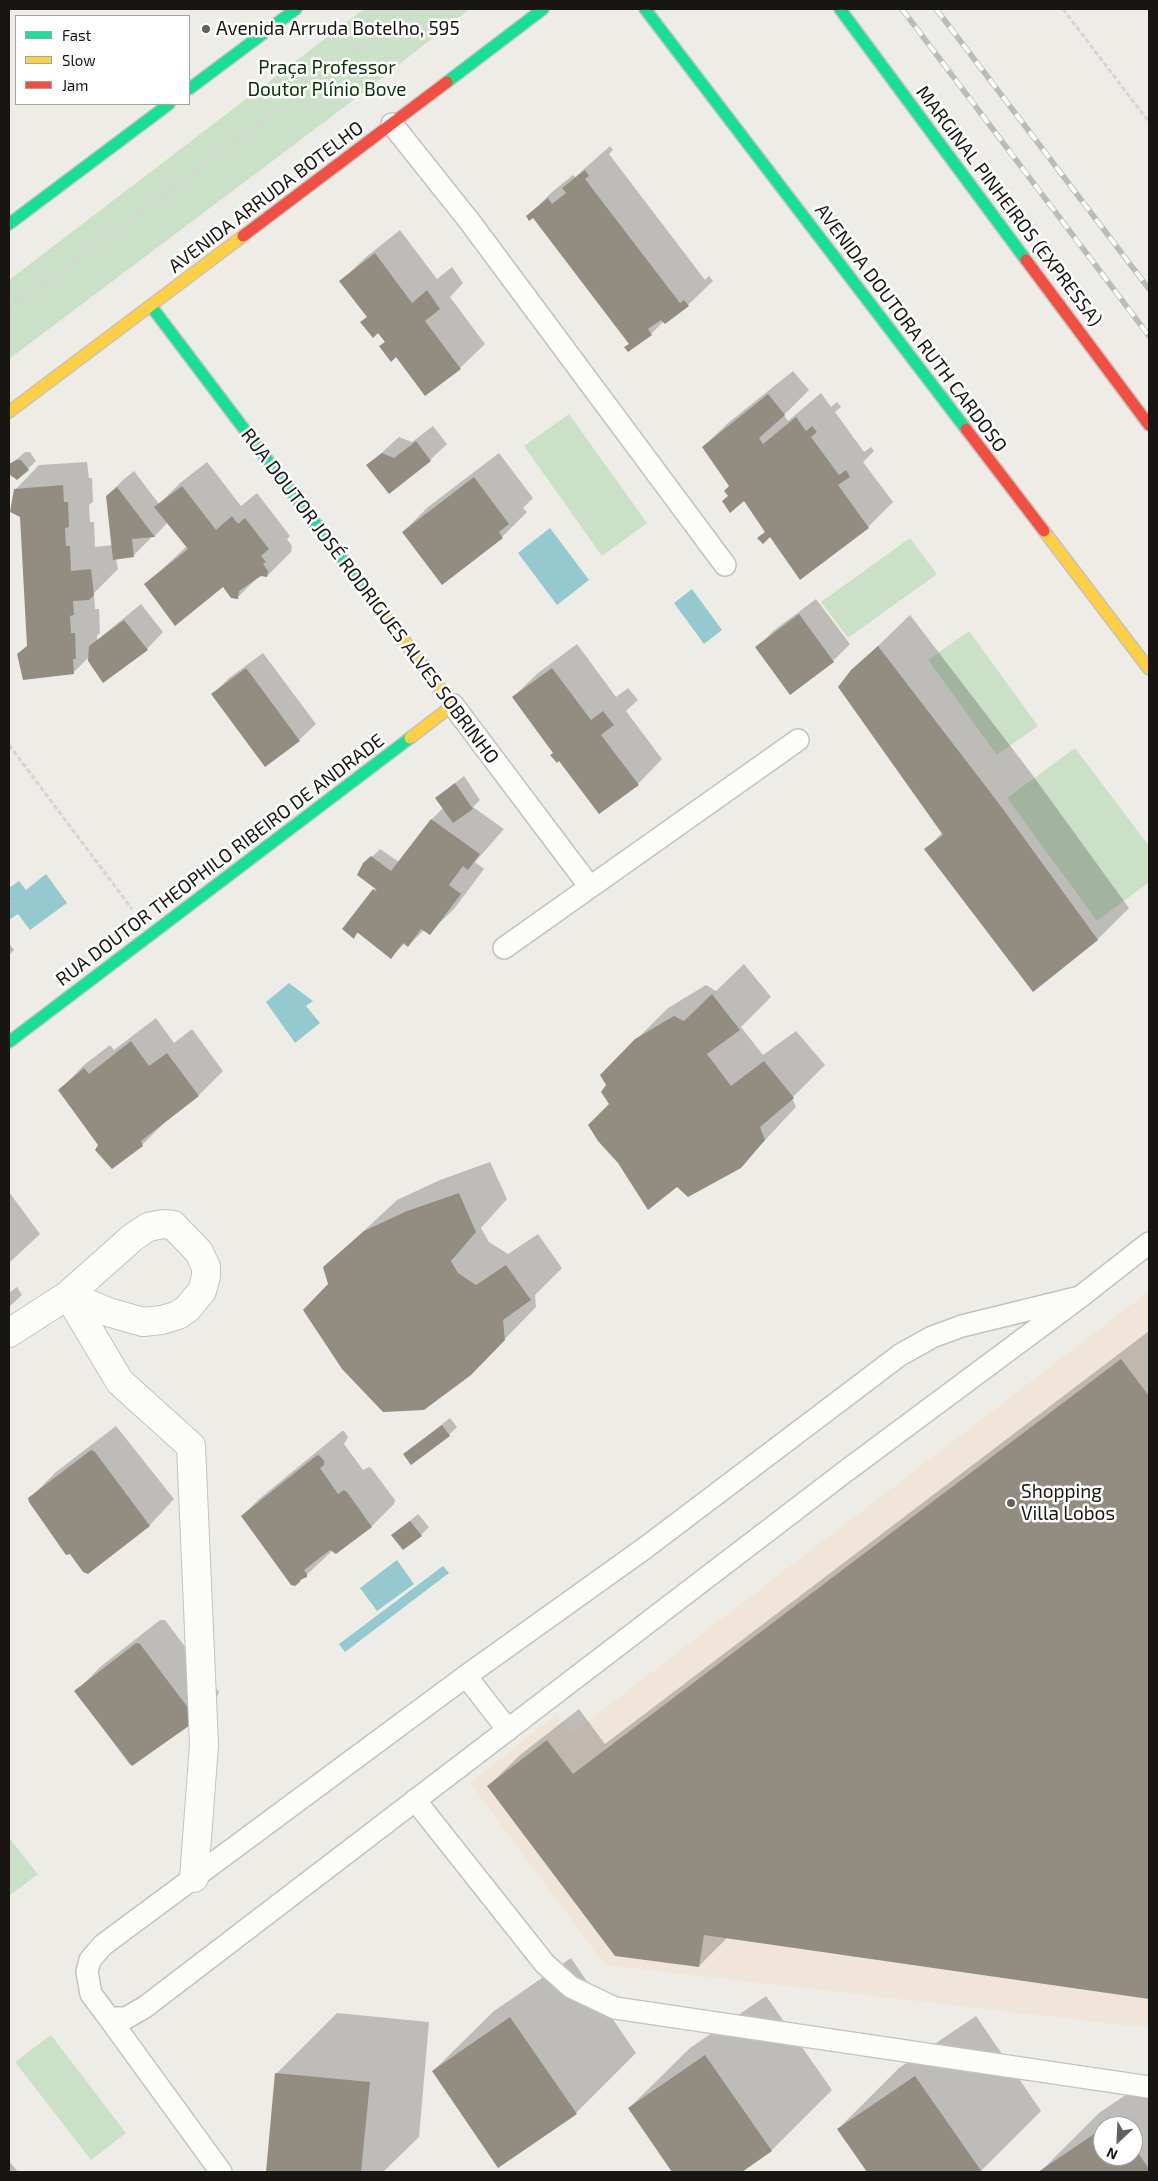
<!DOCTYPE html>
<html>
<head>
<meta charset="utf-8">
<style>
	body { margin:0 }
	#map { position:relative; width:1158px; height:2181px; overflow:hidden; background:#eeece7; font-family:"Exo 2",sans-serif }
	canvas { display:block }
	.frame { position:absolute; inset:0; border:10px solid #171613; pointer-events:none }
	.legend { position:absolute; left:15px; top:15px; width:175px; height:90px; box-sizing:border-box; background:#fff; border:1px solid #a2a2a1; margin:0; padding:6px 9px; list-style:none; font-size:15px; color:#171613 }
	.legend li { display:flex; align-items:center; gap:10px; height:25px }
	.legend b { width:25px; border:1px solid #a2a2a1 }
	.north { position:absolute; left:1093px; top:2116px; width:50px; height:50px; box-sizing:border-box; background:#fff; border:1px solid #a2a2a1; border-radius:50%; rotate:205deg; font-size:14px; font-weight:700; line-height:20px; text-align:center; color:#171613 }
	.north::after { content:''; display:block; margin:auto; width:18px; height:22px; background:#62615d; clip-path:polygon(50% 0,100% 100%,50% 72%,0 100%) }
</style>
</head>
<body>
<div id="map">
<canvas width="1158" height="2181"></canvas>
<div class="frame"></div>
<ul class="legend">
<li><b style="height:6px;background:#16e098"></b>Fast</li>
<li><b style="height:6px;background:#ffcf43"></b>Slow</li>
<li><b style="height:6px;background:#f24e42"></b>Jam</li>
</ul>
<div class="north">N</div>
</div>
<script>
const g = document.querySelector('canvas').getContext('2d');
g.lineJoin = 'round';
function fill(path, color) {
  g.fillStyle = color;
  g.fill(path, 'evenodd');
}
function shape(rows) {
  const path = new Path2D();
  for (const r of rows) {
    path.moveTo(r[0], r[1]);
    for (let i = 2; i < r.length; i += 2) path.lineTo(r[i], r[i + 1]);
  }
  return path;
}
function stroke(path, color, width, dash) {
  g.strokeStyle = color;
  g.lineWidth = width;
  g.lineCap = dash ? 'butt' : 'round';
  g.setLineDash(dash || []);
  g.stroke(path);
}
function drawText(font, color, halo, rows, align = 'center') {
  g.font = font + ' "Exo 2",sans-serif';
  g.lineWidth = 5;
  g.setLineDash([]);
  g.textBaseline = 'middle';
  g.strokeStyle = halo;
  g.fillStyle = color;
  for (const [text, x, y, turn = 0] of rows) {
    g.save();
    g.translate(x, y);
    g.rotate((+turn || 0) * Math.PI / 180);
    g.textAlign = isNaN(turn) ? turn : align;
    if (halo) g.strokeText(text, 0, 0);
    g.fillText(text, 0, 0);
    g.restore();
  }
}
fill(shape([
	[1149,1291,1149,2028,605,1965,470,1783,557,1714,571,1734]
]), '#f1e5da');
fill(shape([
	[364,9,470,9,347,105,9,359,9,280],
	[569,414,647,523,602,556,524,446],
	[910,538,937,574,848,638,821,602],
	[969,631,1038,726,997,755,928,660],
	[1075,748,1149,846,1149,882,1097,921,1007,798],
	[10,1839,38,1874,9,1896,9,1840],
	[51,2035,126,2133,91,2160,15,2062]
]), '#cbe1c7');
fill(shape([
	[550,528,589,580,557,605,518,553],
	[692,589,722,630,704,644,674,603],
	[46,874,67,903,30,930,18,914,9,920,9,903,11,902,9,899,9,888,19,881,26,890],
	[289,983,313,1001,306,1006,320,1023,295,1043,266,1002],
	[397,1560,414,1584,377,1611,360,1588],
	[443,1566,449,1573,345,1652,339,1644]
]), '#94c9d0');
fill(shape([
	[610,146,613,150,609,154,705,280,709,276,713,281,688,305,664,321,651,334,630,343,533,216,527,217,552,192,573,175,575,177],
	[400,230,437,279,452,267,463,283,450,297,485,344,460,368,425,394,397,356,380,346,386,341,378,332,362,322,368,316,341,281,366,257],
	[793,371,809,390,784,415,788,421,821,393,831,407,837,402,841,407,835,412,864,452,871,447,874,451,863,462,893,502,868,527,800,578,744,499,729,496,731,486,703,447,728,423],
	[433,426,447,444,430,460,368,465,399,437,412,442],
	[25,452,30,452,36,461,28,469,12,477,9,472,10,465],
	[499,453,533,498,523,508,527,512,502,537,443,583,403,532,428,507],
	[87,462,89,478,92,478,93,502,89,505,90,522,94,522,95,547,113,545,107,496,124,479,134,471,159,504,180,483,207,462,241,506,257,493,290,536,287,539,292,546,291,552,267,576,261,574,238,597,223,585,146,584,187,546,168,522,155,536,150,536,150,539,133,556,116,559,118,569,94,593,95,609,99,609,100,633,97,636,97,640,141,604,163,632,147,649,89,657,73,673,29,645,21,516,15,490,39,465],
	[816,599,850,644,833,661,757,648,773,631],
	[910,615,1031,773,1129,908,1097,940,926,849,943,832,852,671],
	[577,644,616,697,628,688,638,700,626,711,662,759,638,784,559,759,513,697,538,673],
	[263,653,316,724,299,740,213,694,229,678],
	[464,776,480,800,473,807,504,829,475,862,484,869,454,909,429,933,424,930,408,946,405,943,391,957,359,932,354,937,344,929,376,887,361,868,380,849,399,862,432,819,444,807,437,798],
	[9,943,14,950,9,955],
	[744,964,771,997,741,1027,763,1055,796,1031,825,1065,792,1098,796,1107,740,1167,611,1104,636,1040,668,1008,706,985,716,991],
	[156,1018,174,1043,192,1029,223,1071,199,1095,167,1120,142,1145,100,1145,60,1090,84,1065,110,1045,114,1050],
	[490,1162,507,1199,481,1228,489,1242,508,1254,538,1234,562,1268,535,1295,536,1307,502,1342,329,1285,325,1267,397,1200,440,1180],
	[9,1192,40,1234,9,1263],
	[17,1287,22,1295,9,1307,9,1293],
	[1149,1331,1149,1997,727,1938,699,1966,488,1786,520,1755,579,1709,605,1744],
	[450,1418,457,1427,449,1435,404,1454],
	[116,1426,174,1499,149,1526,31,1497,56,1472],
	[342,1431,344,1431,348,1437,344,1444,363,1470,369,1467,371,1468,395,1500,394,1504,369,1529,331,1549,331,1552,299,1582,242,1516,259,1499],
	[418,1514,429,1527,421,1535,393,1535],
	[160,1620,165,1620,219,1692,217,1697,192,1722,134,1764,130,1765,76,1692,100,1667],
	[571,1958,636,2053,576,2113,433,2071,494,2011],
	[766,1996,832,2090,772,2150,740,2172,673,2172,629,2108,690,2048],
	[337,2013,429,2022,419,2137,383,2172,268,2172,276,2074],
	[976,2016,1041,2111,980,2172,869,2172,838,2129,899,2068],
	[1149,2079,1149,2172,1040,2172,1099,2113],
	[1103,2126,1133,2126,1133,2156,1103,2156],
	[9,2161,18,2172,9,2172]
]), '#0003');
fill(shape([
	[585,170,589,176,585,179,680,303,684,300,689,306,665,324,661,320,648,329,652,335,628,352,624,347,629,344,533,218,529,221,526,216,548,198,552,204,566,193,562,188],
	[375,253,412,303,427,290,440,309,425,321,461,369,425,396,396,357,391,362,379,346,385,342,378,333,373,338,360,322,367,317,339,281],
	[768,394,785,415,759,438,763,444,796,417,806,431,812,426,817,432,811,437,839,475,846,470,850,477,838,485,869,528,800,580,770,537,763,544,757,538,765,532,744,501,730,513,722,501,728,496,724,491,729,486,702,447],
	[416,441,431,461,389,494,366,465,382,453,394,458],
	[16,460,21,460,29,470,17,480,9,474,9,464],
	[474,477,509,524,499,532,503,538,442,585,402,532],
	[63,485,64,502,68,502,69,527,65,528,66,546,70,546,71,571,91,569,94,595,89,600,73,601,74,615,70,616,71,633,75,633,76,659,73,659,74,674,23,680,17,654,27,646,20,517,10,512,14,489],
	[182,486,216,530,232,516,238,524,245,518,269,549,261,556,266,562,263,564,268,571,267,577,261,576,239,591,238,599,231,598,223,587,175,626,144,584,188,549,154,507],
	[117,487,155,537,132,539,134,557,113,560,106,496],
	[799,614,834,662,790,695,755,647],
	[124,620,148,650,103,683,88,661,89,646],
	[878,646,1000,805,1098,940,1033,992,924,849,943,835,838,687,851,670],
	[246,668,300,741,265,767,211,694],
	[552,668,591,720,603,711,614,725,601,735,639,785,599,814,559,761,557,763,550,755,553,753,512,697],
	[455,783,473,809,453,823,435,798],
	[431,819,480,854,468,870,463,866,449,885,461,894,430,935,421,929,408,947,403,943,391,959,357,932,354,939,342,929,373,889,375,891,377,890,357,875,363,863,371,856,391,871],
	[712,994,740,1030,707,1054,731,1086,764,1061,794,1098,760,1127,765,1140,741,1168,688,1197,677,1187,648,1210,618,1163,598,1141,588,1125,609,1104,601,1092,606,1085,600,1075,635,1039,674,1016,684,1021],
	[131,1041,149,1066,167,1053,199,1096,141,1141,143,1146,112,1169,95,1150,98,1145,58,1090,84,1068,89,1074],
	[459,1193,476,1232,451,1261,458,1273,476,1285,506,1265,531,1300,503,1320,505,1340,471,1375,424,1410,383,1412,342,1369,303,1310,328,1284,323,1267,364,1231,407,1211],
	[1121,1359,1149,1396,1149,1999,704,1935,699,1967,615,1956,487,1786,547,1740,573,1774],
	[442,1425,450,1436,411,1465,403,1454],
	[91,1450,95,1452,150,1526,88,1574,83,1572,70,1554,66,1555,29,1502,28,1498],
	[319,1455,324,1461,324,1465,320,1468,338,1494,344,1490,347,1492,372,1527,336,1554,330,1550,304,1570,307,1574,307,1577,300,1580,300,1582,295,1586,291,1585,241,1516,316,1456],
	[410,1521,422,1536,403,1550,391,1535],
	[136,1643,140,1644,195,1717,193,1723,132,1766,74,1691],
	[510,2017,577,2114,498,2168,432,2071],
	[705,2055,772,2151,742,2172,672,2172,628,2108],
	[275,2073,370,2082,361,2172,266,2172],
	[915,2076,982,2172,867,2172,837,2129],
	[1103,2128,1103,2156,1133,2156,1133,2145,1149,2169,1149,2172,1038,2172]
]), '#938c80');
const lane = shape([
	[392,124,470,222,725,565],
	[453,705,590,887],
	[504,948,798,740],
	[1080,1297,962,1326,932,1337,900,1355,645,1548,466,1676,103,1945,90,1960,87,1972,91,1994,109,2018,126,2018,145,2007,846,1471,1080,1297,1149,1243],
	[466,1676,508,1730],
	[415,1800,545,1964,571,1987,615,2008,1149,2087],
	[109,2018,221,2172]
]);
const street = shape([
	[68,1295,120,1382,191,1446,204,1745,194,1878],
	[9,1333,68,1295,132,1238,148,1227,163,1224,173,1225,199,1252,206,1267,206,1276,202,1291,187,1309,178,1315,162,1320,143,1322,108,1312,68,1295]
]);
const fast = shape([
	[645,9,966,429],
	[840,9,1026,260],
	[447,82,543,9],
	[189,89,296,9],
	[9,224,169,104],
	[151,306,372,598],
	[9,1042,410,738]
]);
const slow = shape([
	[9,412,243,236],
	[1044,531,1149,669],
	[372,598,453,705,410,738]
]);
const jam = shape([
	[243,236,447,82],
	[1026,260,1149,425],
	[966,429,1044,531]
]);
stroke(lane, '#c4c2be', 24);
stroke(street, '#c4c2be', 30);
stroke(fast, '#c4c2be', 14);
stroke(slow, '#c4c2be', 14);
stroke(jam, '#c4c2be', 14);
stroke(shape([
	[1063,9,1149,122],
	[9,309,416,9],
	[9,745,132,909]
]), '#d6d5d3', 3, [5, 2.5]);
stroke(lane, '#fcfcfb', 21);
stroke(street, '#fcfcfb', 28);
stroke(fast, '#16e098', 11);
stroke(slow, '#ffcf43', 11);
stroke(jam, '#f24e42', 11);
const rail = shape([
	[902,9,1149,336],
	[936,9,1149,289]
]);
stroke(rail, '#bbbbb9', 5.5);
stroke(rail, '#fff', 4, [11]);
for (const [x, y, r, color] of [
	[206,29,5,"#62615d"],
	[1011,1503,5,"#62615d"]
]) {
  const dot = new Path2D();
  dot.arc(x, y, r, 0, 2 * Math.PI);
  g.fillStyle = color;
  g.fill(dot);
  stroke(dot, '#fff', 2);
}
drawText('19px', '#171613', '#fff', [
	["Avenida Arruda Botelho, 595",216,29],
	["Shopping",1021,1492],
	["Villa Lobos",1021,1514]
], 'left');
drawText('19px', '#043308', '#fff', [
	["Praça Professor",327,68],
	["Doutor Plínio Bove",327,90]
]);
drawText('19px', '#171613', '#fff', [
	["AVENIDA ARRUDA BOTELHO",266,197,-37],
	["MARGINAL PINHEIROS (EXPRESSA)",1009,206,53],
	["AVENIDA DOUTORA RUTH CARDOSO",911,328,53],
	["RUA DOUTOR JOSÉ RODRIGUES ALVES SOBRINHO",370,596,53],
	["RUA DOUTOR THEOPHILO RIBEIRO DE ANDRADE",220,860,-37]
]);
</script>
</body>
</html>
